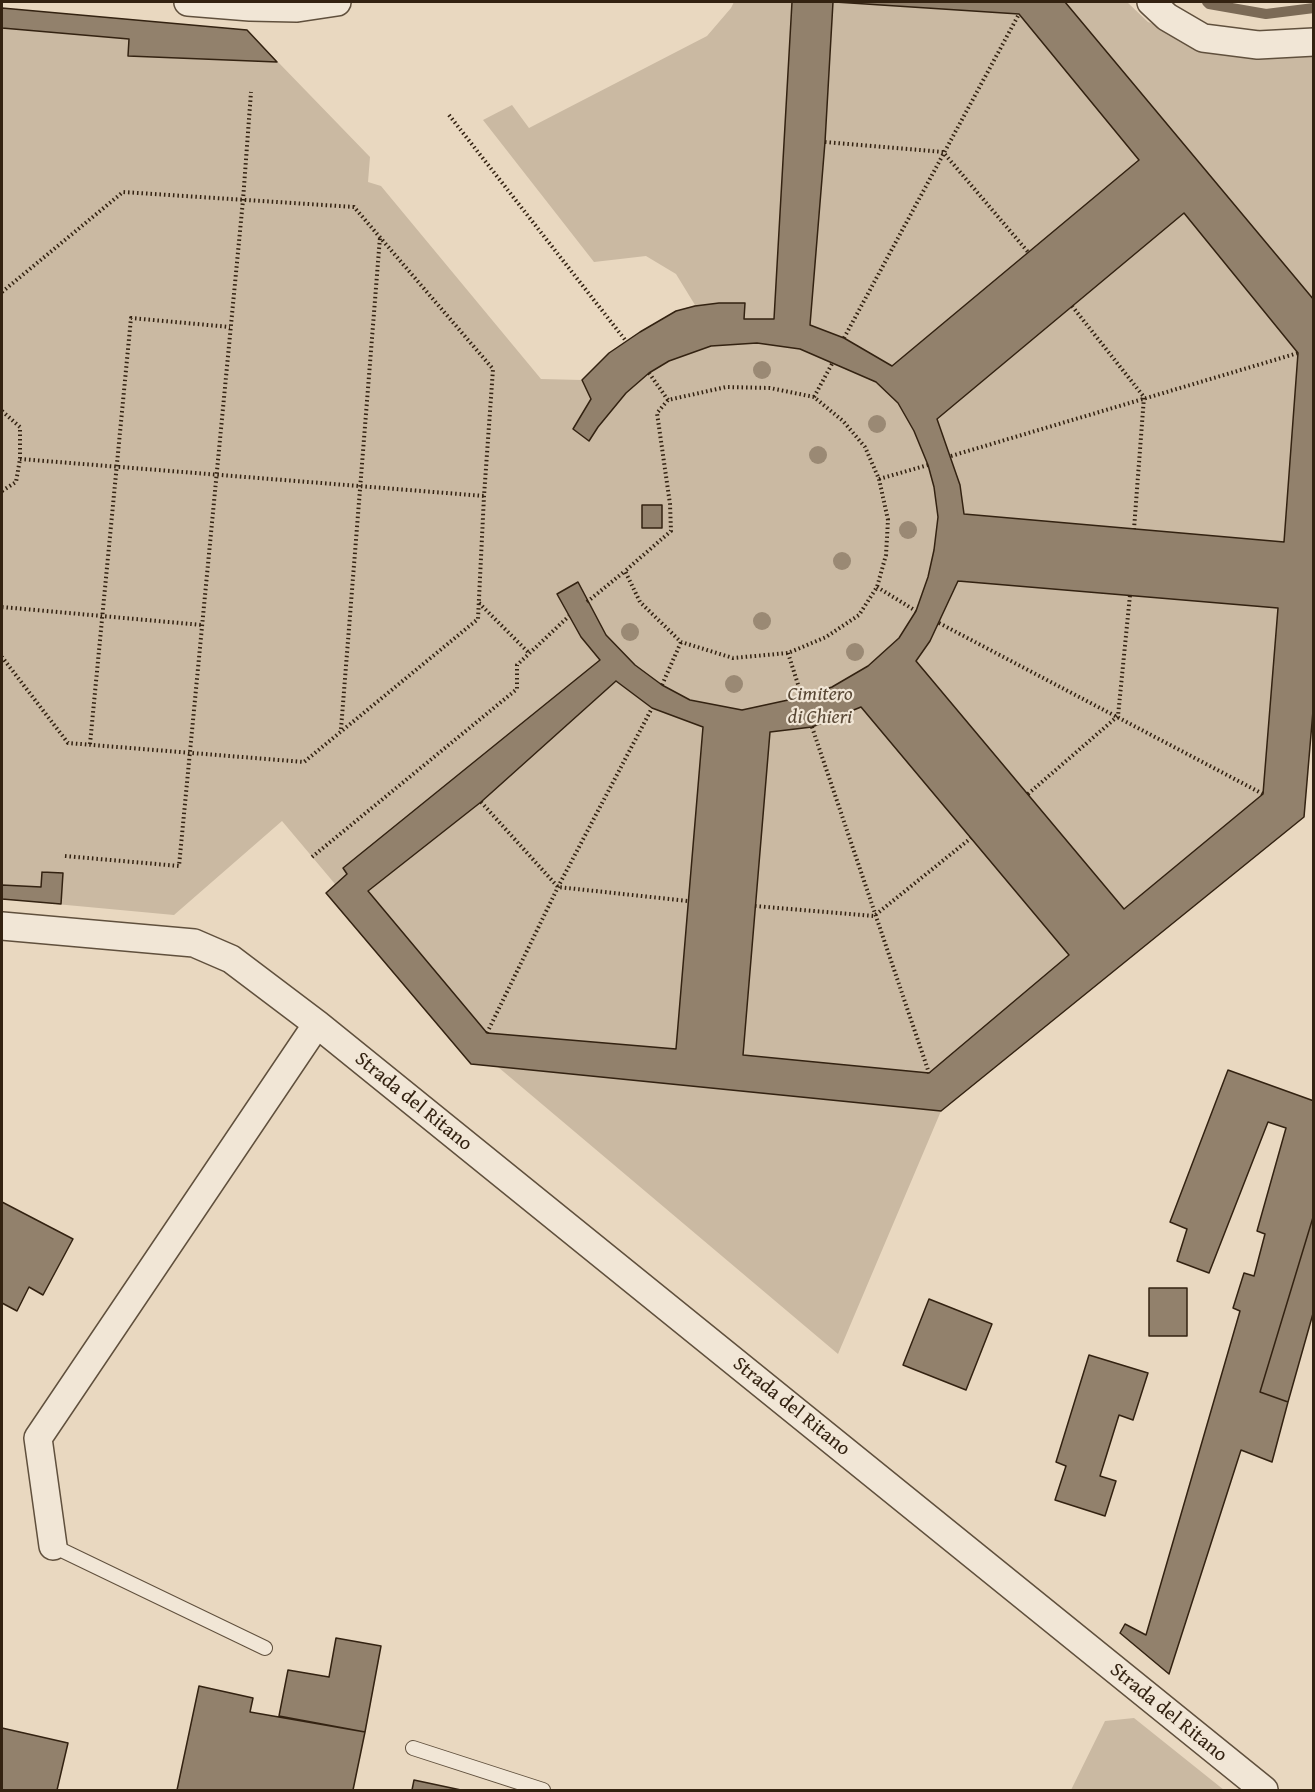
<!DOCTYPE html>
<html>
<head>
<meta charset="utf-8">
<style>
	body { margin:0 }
	#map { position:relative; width:1315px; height:1792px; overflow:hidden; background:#e9d8c0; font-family:"Gentium Book Plus",serif }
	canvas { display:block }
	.frame { position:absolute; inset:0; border:3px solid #321; pointer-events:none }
</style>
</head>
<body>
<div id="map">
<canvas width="1315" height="1792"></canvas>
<div class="frame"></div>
</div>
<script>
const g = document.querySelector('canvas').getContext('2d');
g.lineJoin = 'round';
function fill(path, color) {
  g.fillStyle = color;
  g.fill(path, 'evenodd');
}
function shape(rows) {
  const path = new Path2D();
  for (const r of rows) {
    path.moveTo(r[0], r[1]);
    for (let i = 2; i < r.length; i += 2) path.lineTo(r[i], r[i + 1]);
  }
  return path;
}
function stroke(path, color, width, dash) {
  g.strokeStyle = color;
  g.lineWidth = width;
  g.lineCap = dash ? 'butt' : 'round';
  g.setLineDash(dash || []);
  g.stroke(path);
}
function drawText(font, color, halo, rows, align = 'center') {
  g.font = font + ' "Gentium Book Plus",serif';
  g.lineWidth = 4.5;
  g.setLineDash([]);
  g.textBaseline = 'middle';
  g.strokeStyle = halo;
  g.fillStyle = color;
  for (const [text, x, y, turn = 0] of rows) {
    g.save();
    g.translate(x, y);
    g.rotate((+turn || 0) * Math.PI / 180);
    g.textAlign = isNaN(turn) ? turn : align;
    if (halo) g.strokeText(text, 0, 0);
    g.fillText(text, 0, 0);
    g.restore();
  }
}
fill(shape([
	[734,2,1127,2,1148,22,1212,47,1313,50,1314,699,1304,817,941,1111,838,1354,498,1067,471,1064,326,893,335,884,282,821,174,915,2,899,2,8,247,30,370,157,368,182,381,186,541,379,582,380,609,353,639,332,676,311,695,305,676,274,646,256,594,262,483,120,512,105,529,128,707,36,731,8],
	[1134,1718,1224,1790,1071,1790,1105,1721]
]), '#cab9a2');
stroke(shape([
	[1207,2,1209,4,1266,14,1314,8]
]), '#7b6a56', 10);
const building = shape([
	[792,2,833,2,825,142,810,325,844,338,892,366,1139,160,1019,14,835,2,1065,2,1314,300,1314,699,1304,817,941,1111,471,1064,326,893,347,874,343,868,600,660,581,637,557,594,578,582,606,635,635,665,662,685,690,700,742,710,802,697,832,687,868,666,899,638,916,611,928,577,934,550,938,517,934,487,928,465,914,431,898,403,876,382,800,349,757,343,711,346,669,361,649,373,626,393,598,427,589,441,573,429,591,399,582,380,609,353,640,332,676,311,695,306,719,303,745,303,744,319,774,319,792,2],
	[1184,213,1298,353,1284,542,964,514,960,485,937,419,1184,213],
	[958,581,1278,608,1263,794,1124,909,916,661,930,641,958,581],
	[616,681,652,708,703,727,676,1049,487,1033,368,891,481,802,616,681],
	[861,707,1069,955,929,1073,743,1055,770,732,812,727,861,707],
	[2,8,247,30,277,62,128,56,129,39,2,28,2,8],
	[642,505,662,505,662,528,642,528,642,505],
	[42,872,63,873,61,904,2,899,2,885,41,887,42,872],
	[1228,1070,1314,1101,1314,1214,1260,1392,1288,1402,1272,1462,1241,1450,1169,1674,1120,1633,1125,1624,1146,1635,1240,1311,1233,1308,1244,1273,1254,1276,1265,1234,1257,1231,1286,1128,1268,1122,1209,1273,1177,1261,1187,1229,1170,1222,1228,1070],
	[2,1202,73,1239,43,1295,29,1287,17,1311,2,1303,2,1202],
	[1314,1214,1314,1310,1288,1402,1260,1392,1314,1214],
	[1149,1288,1187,1288,1187,1336,1149,1336,1149,1288],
	[929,1299,992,1324,966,1390,903,1365,929,1299],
	[1089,1355,1148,1373,1133,1420,1119,1415,1100,1476,1116,1481,1105,1516,1055,1500,1066,1466,1056,1462,1089,1355],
	[336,1638,381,1646,365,1732,279,1716,288,1670,329,1677,336,1638],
	[199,1686,253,1698,250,1712,365,1732,353,1790,177,1790,199,1686],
	[2,1728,68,1743,57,1790,2,1790,2,1728],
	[414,1780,461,1790,412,1790,414,1780]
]);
fill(building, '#92816c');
stroke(building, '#321', 1.5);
const lane = shape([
	[53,1546,265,1648],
	[413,1748,543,1790]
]);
const street = shape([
	[188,2,250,7,297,8,337,2],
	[1151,2,1167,17,1203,38,1258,45,1314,42],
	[2,926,194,943,231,959,317,1024,38,1438,53,1546],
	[317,1024,1264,1790]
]);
stroke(lane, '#60503d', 16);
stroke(street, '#60503d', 30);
stroke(shape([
	[449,115,626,341],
	[825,142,943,152,1028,252],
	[2,292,123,192,354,207,493,369,484,496,478,619,304,762,68,743,2,657],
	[1072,306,1144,397,1134,529],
	[844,338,1019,14],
	[649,373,668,400,726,387,770,388,814,397,843,421,865,447,879,479,888,520,886,555,877,587,859,615,826,637,788,653,733,658,681,642,640,602,625,571,671,531,670,504,657,413,668,400],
	[814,397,833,362],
	[2,411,20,427,20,459,16,482,2,491],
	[951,456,1298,353],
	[20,459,484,496],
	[879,479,928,465],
	[877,587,916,611],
	[587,602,625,571],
	[479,603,529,653],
	[2,607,202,625],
	[939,623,1263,794],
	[788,653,802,697],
	[662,685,681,642],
	[812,727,929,1073],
	[341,729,380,237],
	[90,744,131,318,230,327],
	[1028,794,1118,716,1130,595],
	[481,802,558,887,688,901],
	[65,856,179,866,243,200,251,92],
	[312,857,517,689,517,665,569,616],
	[755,906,874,916,971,838],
	[487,1033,558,887,652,708]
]), '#321', 4, [1.5, 3]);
stroke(lane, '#f1e6d6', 14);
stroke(street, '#f1e6d6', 27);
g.fillStyle = '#9a8974';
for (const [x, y] of [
	[762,370],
	[877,424],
	[818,455],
	[908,530],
	[842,561],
	[762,621],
	[630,632],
	[855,652],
	[734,684]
]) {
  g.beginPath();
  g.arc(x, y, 9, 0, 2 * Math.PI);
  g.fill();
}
drawText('italic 20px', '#594835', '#f1e6d6', [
	["Cimitero",820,695],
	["di Chieri",820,718]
]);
drawText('20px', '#321', '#f1e6d6', [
	["Strada del Ritano",413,1102,39],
	["Strada del Ritano",791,1407,39],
	["Strada del Ritano",1168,1713,39]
]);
</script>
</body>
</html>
